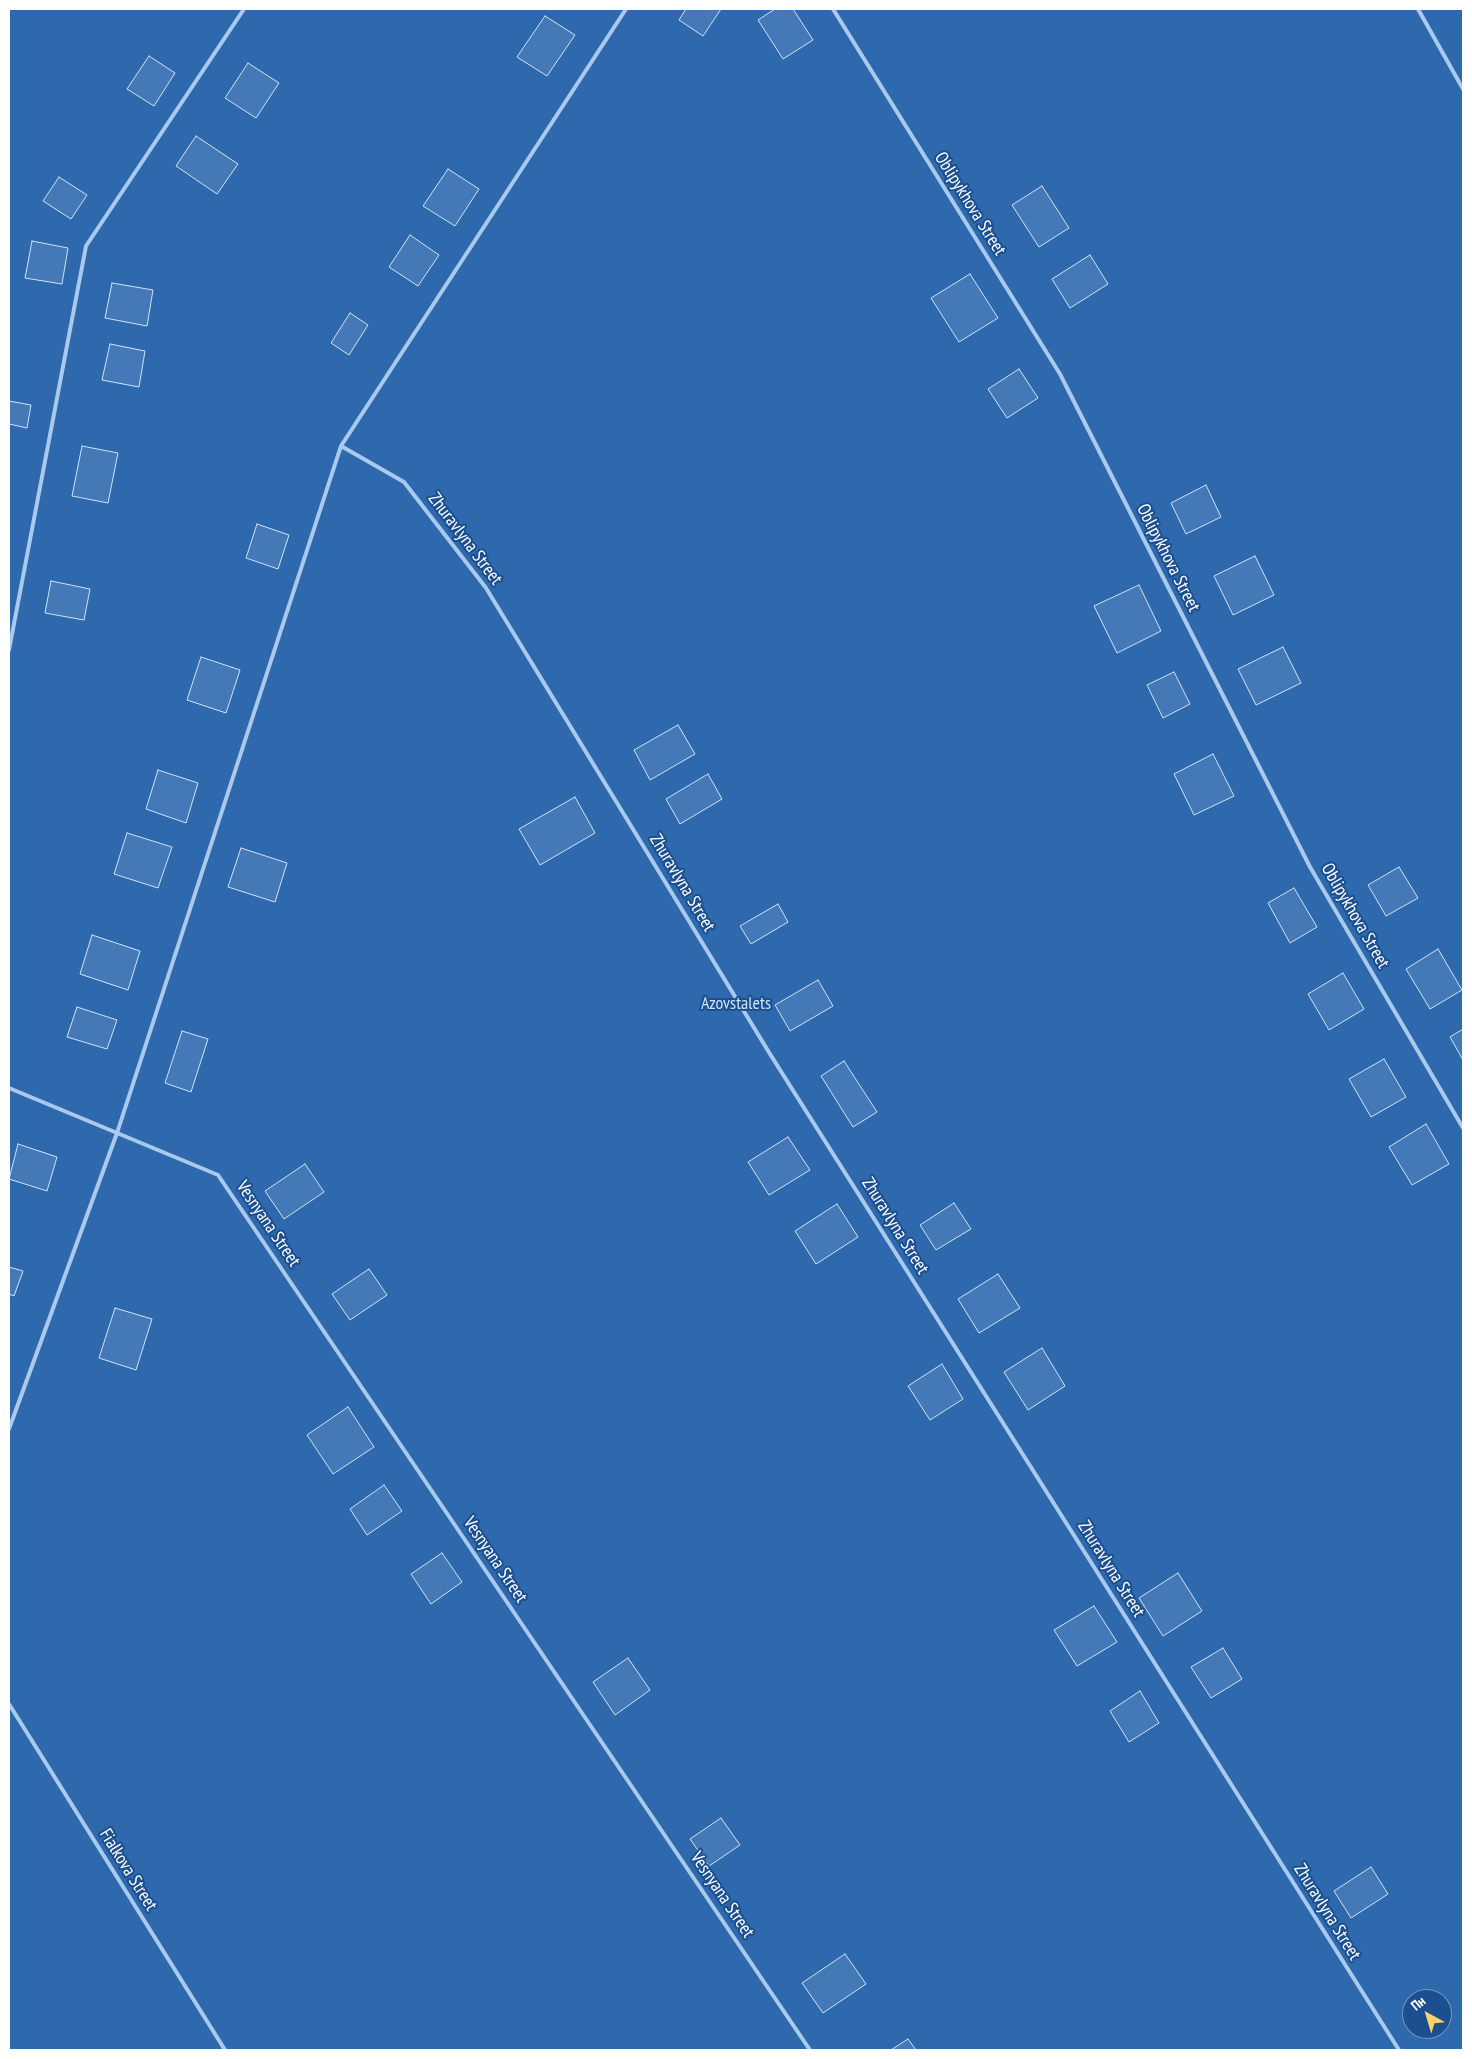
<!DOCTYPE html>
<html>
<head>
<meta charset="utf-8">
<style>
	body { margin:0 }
	#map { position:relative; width:1472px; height:2059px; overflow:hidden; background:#1b4f8f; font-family:"PT Sans Narrow",sans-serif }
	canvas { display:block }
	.frame { position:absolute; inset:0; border:10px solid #fff; pointer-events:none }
	.north { position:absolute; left:1402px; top:1989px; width:50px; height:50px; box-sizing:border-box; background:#1b4f8f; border:1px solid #7695bc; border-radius:50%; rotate:321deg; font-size:14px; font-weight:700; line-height:20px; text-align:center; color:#fff }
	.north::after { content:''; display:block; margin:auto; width:18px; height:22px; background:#ffd166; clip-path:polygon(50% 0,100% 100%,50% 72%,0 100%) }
</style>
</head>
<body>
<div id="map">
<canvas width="1472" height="2059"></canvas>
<div class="frame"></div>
<div class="north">Пн</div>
</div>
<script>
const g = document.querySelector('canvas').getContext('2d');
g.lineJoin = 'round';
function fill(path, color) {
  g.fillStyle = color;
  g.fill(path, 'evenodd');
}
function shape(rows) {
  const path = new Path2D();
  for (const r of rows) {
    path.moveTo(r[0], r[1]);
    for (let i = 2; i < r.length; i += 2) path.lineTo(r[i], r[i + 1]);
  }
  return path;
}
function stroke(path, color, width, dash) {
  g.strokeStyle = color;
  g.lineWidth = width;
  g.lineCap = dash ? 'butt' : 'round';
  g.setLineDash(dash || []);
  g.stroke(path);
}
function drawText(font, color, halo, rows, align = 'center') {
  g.font = font + ' "PT Sans Narrow",sans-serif';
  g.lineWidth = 4;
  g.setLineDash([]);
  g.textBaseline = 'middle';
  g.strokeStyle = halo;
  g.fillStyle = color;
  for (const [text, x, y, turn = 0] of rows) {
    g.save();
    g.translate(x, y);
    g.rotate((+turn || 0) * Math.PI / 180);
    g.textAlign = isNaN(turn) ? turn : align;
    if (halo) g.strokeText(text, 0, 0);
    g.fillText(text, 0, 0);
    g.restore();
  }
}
fill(shape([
	[9,9,1463,9,1463,2050,9,2050],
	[1412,1999,1442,1999,1442,2029,1412,2029]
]), '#2e69ad');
const building = shape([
	[686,9,721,9,703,36,679,20,686,9],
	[775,9,793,9,813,40,783,59,758,20,775,9],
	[545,16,575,35,547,76,517,57,545,16],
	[149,56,175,73,154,106,127,89,149,56],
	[248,63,279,83,256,118,225,98,248,63],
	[196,136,238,164,217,194,176,166,196,136],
	[448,169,479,189,455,226,423,206,448,169],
	[59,177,87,195,71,219,43,201,59,177],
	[1042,186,1069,228,1039,247,1012,205,1042,186],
	[410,235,439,255,418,286,389,267,410,235],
	[32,241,68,248,62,284,25,278,32,241],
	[1090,255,1108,284,1070,308,1052,279,1090,255],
	[970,274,998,318,959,342,931,298,970,274],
	[112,283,153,290,147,326,105,318,112,283],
	[350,313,368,325,349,355,331,343,350,313],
	[110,344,145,351,139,387,102,380,110,344],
	[1019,369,1038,398,1007,418,988,389,1019,369],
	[9,401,31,405,27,428,9,424,9,401],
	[82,446,118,453,108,503,72,496,82,446],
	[1206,485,1221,517,1186,534,1171,503,1206,485],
	[257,524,289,535,278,569,246,558,257,524],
	[1255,556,1274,595,1233,615,1214,576,1255,556],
	[51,581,90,589,84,620,45,613,51,581],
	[1139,585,1161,631,1117,653,1094,606,1139,585],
	[1283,647,1301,683,1256,705,1238,669,1283,647],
	[201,657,240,670,226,713,187,700,201,657],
	[1174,672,1190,704,1163,718,1147,685,1174,672],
	[678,725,695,754,650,780,634,750,678,725],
	[1213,754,1234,796,1194,815,1174,774,1213,754],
	[158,770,198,783,186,823,146,809,158,770],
	[708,774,722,799,680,824,666,799,708,774],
	[575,797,595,833,540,865,519,829,575,797],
	[127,833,172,847,158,888,114,874,127,833],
	[241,848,287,863,275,902,228,887,241,848],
	[1399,867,1418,898,1386,916,1368,885,1399,867],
	[1294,888,1317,927,1290,943,1268,903,1294,888],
	[778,904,788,922,751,944,740,926,778,904],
	[92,935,140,951,128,990,80,974,92,935],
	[1438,949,1462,990,1430,1009,1406,969,1438,949],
	[1343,973,1364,1009,1329,1030,1308,994,1343,973],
	[818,980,833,1006,790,1031,775,1005,818,980],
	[77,1007,117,1020,107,1049,67,1037,77,1007],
	[1463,1029,1463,1060,1450,1037,1463,1029],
	[182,1031,208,1039,191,1092,165,1083,182,1031],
	[1384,1059,1406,1097,1371,1117,1349,1079,1384,1059],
	[844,1061,877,1112,853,1127,821,1076,844,1061],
	[1426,1124,1449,1164,1412,1185,1389,1147,1426,1124],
	[788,1137,810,1170,769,1195,748,1162,788,1137],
	[18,1144,57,1157,47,1191,9,1179,18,1144],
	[305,1164,324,1192,284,1219,265,1191,305,1164],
	[954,1203,971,1229,936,1250,920,1225,954,1203],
	[837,1204,858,1237,816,1264,795,1231,837,1204],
	[9,1267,23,1271,14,1296,9,1294,9,1267],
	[369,1269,387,1295,350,1320,332,1294,369,1269],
	[998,1274,1020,1308,979,1333,958,1299,998,1274],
	[115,1308,152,1319,136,1370,99,1358,115,1308],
	[1042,1348,1065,1386,1028,1410,1004,1372,1042,1348],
	[942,1364,963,1399,930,1420,908,1386,942,1364],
	[348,1407,374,1447,333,1474,307,1435,348,1407],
	[384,1485,402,1511,367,1535,350,1509,384,1485],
	[442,1553,462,1582,431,1604,411,1574,442,1553],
	[1178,1573,1202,1611,1163,1636,1139,1598,1178,1573],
	[1094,1606,1117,1642,1077,1666,1054,1630,1094,1606],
	[1223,1648,1242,1679,1211,1698,1191,1667,1223,1648],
	[628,1658,650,1690,615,1715,593,1682,628,1658],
	[1140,1691,1159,1723,1129,1742,1110,1711,1140,1691],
	[721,1818,740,1845,709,1866,690,1839,721,1818],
	[1371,1867,1388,1894,1351,1918,1334,1891,1371,1867],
	[845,1954,866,1984,823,2013,802,1983,845,1954],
	[908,2039,916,2050,891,2050,908,2039]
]);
fill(building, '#4478b7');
stroke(building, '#cfe3fa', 1);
stroke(shape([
	[833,9,1060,374,1310,867,1463,1128],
	[1418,9,1463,89],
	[341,446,404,482,486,588,770,1054,1399,2050],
	[9,650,86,246,244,9],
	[9,1088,218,1175,810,2050],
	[9,1429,117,1133,341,446,626,9],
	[9,1704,225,2050]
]), '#a9c9ee', 4);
drawText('18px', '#fff', '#1b4f8f', [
	["Oblipykhova Street",970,204,58],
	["Zhuravlyna Street",465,539,53],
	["Oblipykhova Street",1168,558,63],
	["Zhuravlyna Street",682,883,59],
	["Oblipykhova Street",1355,916,60],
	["Vesnyana Street",268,1224,56],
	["Zhuravlyna Street",895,1226,58],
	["Vesnyana Street",495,1560,56],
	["Zhuravlyna Street",1111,1569,58],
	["Fialkova Street",128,1870,58],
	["Vesnyana Street",722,1895,56],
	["Zhuravlyna Street",1327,1912,58]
]);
drawText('18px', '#cfe3fa', '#1b4f8f', [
	["Azovstalets",736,1004]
]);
</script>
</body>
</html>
